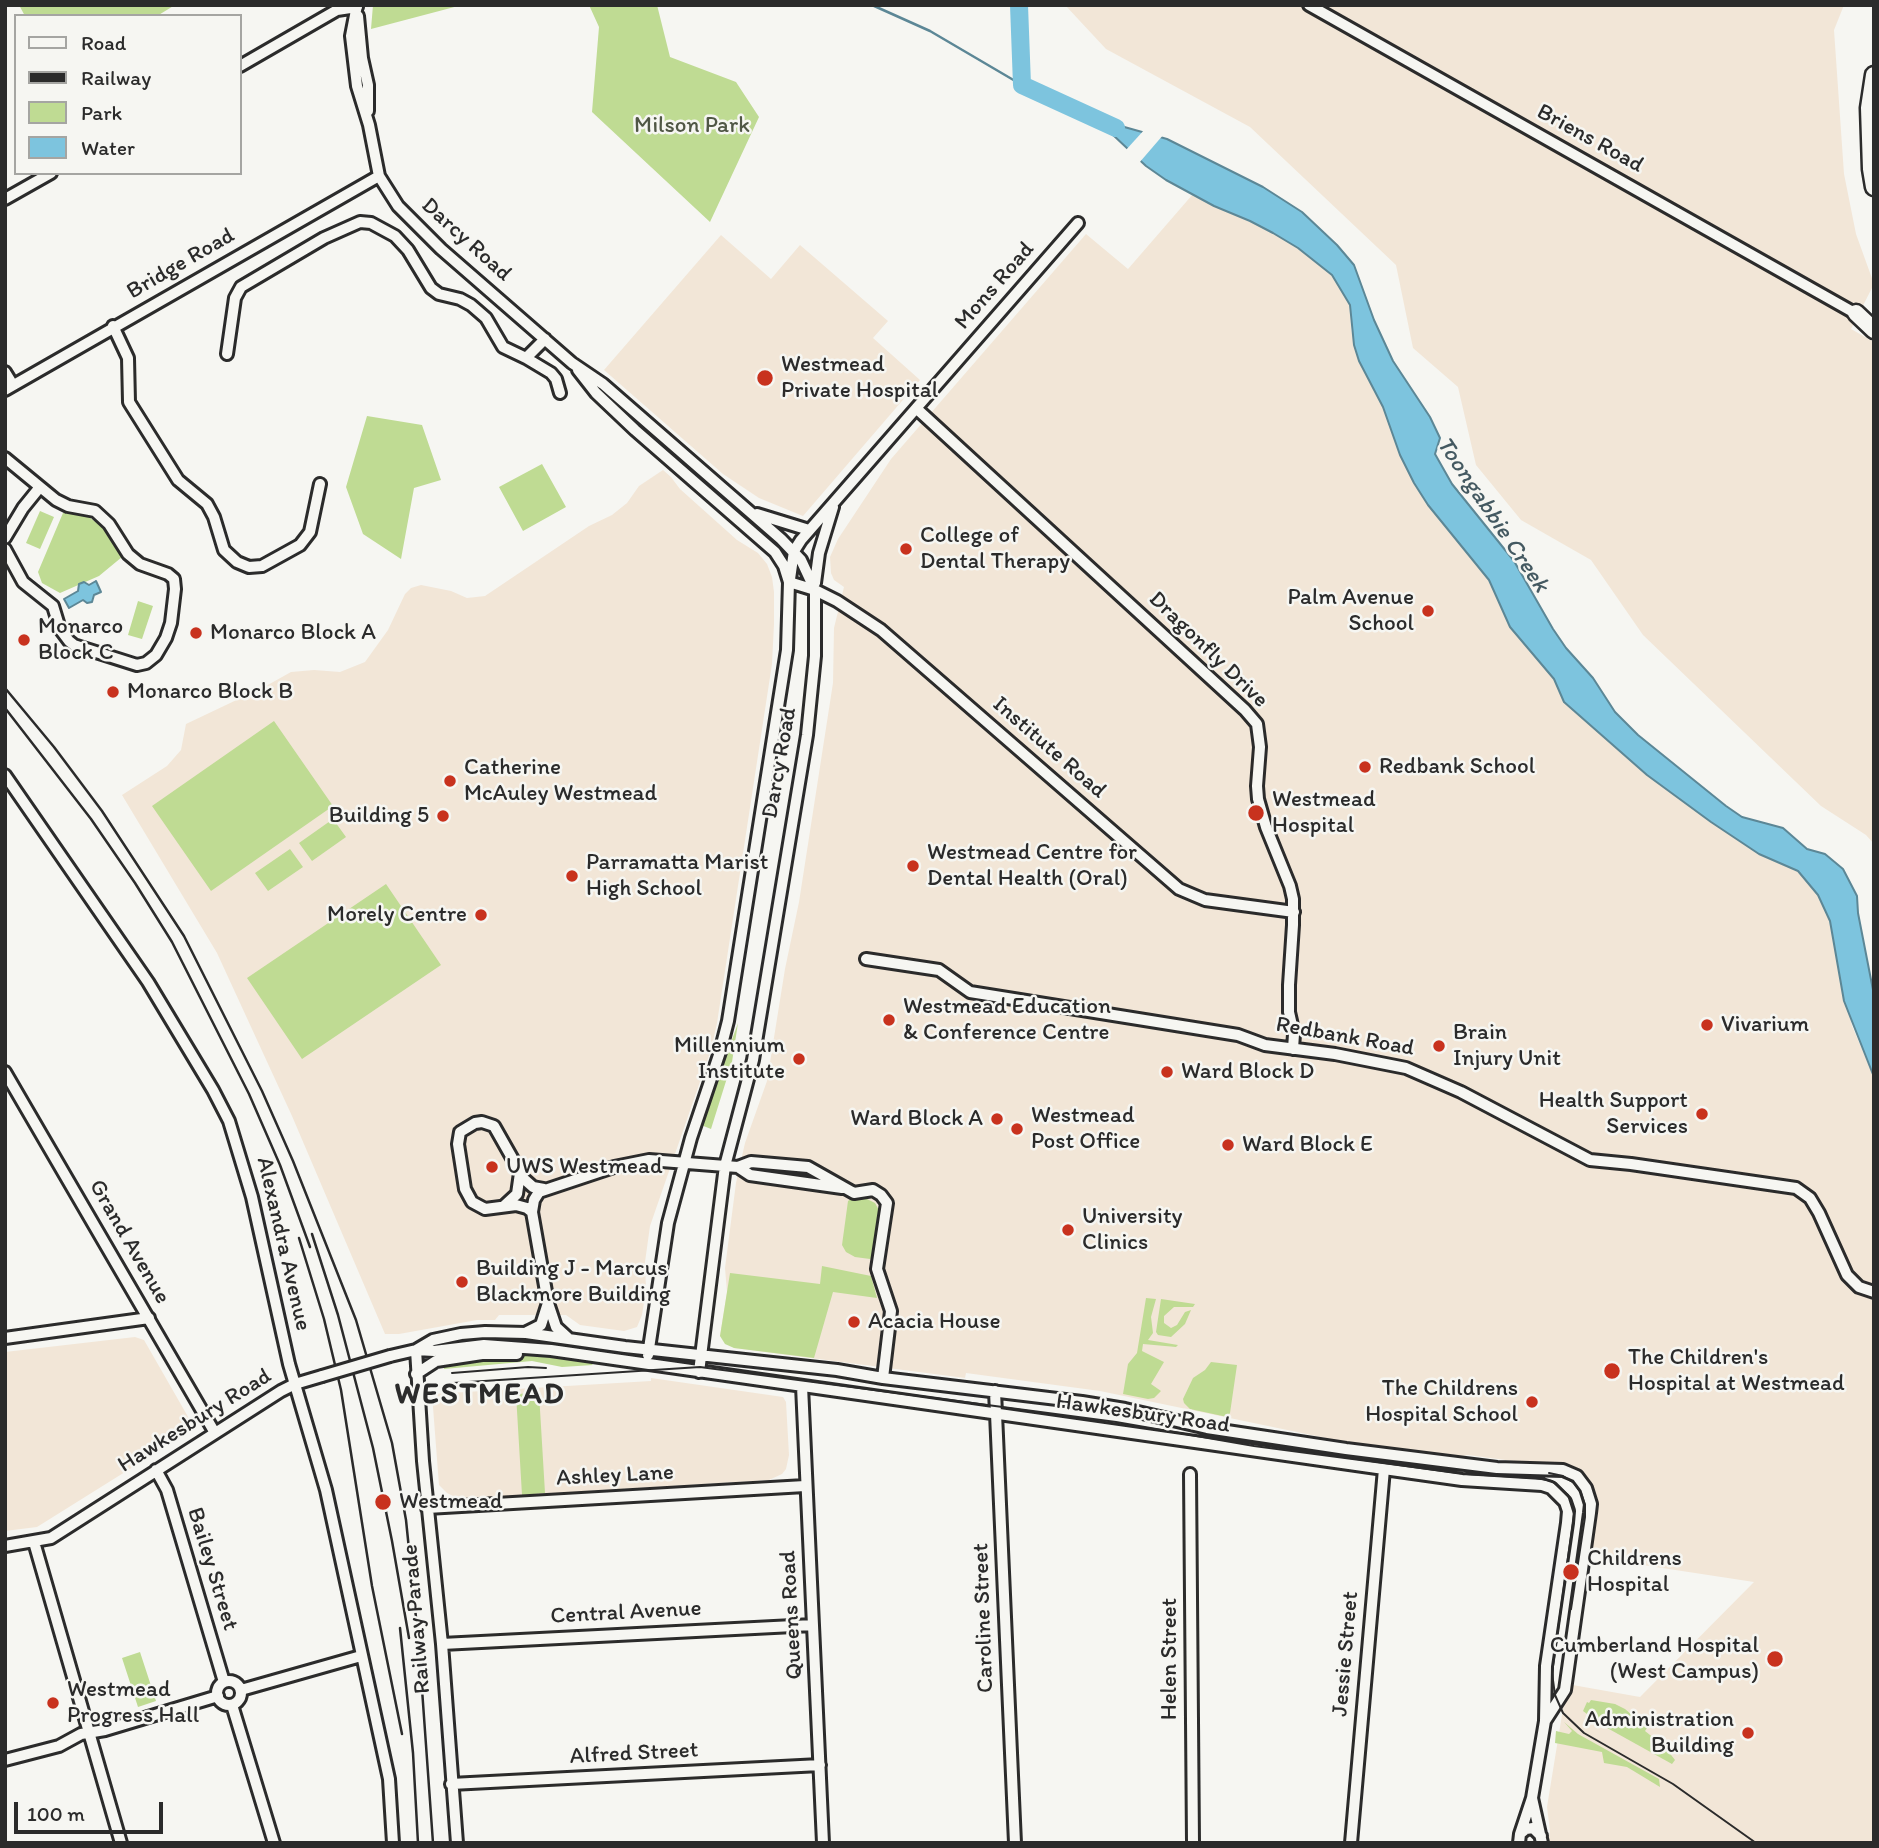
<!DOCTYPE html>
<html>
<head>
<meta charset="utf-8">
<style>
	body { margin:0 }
	#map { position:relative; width:1879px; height:1848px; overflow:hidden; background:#f6f6f2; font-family:Itim,sans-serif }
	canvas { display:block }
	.frame { position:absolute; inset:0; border:7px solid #2b2b2b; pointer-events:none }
	.legend { position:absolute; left:14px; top:14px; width:228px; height:161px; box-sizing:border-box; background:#f6f6f2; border:2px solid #a5a5a2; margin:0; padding:9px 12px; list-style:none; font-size:21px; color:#2b2b2b }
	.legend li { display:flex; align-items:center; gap:14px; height:35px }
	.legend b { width:35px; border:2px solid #a5a5a2 }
	.scale { position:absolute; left:14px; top:1802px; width:149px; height:32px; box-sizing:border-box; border:4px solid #2b2b2b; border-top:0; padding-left:9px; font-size:21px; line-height:24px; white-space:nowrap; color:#2b2b2b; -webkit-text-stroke:5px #f6f6f2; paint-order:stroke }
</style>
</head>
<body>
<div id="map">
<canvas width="1879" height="1848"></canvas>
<div class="frame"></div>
<ul class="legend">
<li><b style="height:9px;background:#f6f6f2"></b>Road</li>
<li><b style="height:9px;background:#2b2b2b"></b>Railway</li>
<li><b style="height:19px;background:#bfdb93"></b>Park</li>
<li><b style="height:19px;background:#7dc4de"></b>Water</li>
</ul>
<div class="scale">100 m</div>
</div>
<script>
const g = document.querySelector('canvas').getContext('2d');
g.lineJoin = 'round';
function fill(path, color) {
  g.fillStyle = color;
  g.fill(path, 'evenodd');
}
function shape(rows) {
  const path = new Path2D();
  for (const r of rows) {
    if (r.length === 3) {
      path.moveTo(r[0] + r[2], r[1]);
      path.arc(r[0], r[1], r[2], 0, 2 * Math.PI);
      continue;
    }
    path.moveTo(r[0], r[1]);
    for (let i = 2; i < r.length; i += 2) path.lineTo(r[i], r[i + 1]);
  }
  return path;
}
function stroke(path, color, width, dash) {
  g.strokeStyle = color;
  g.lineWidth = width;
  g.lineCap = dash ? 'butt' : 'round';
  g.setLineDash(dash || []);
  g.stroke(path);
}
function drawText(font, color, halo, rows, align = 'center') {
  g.font = font + ' Itim,sans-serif';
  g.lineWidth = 5;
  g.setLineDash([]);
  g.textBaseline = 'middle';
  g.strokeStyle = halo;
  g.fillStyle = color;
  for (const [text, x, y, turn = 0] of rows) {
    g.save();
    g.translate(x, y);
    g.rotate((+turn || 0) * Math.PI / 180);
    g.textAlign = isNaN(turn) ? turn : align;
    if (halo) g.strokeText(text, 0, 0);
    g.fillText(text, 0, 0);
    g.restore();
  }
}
fill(shape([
	[1065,5,1844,5,1834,30,1844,174,1856,234,1874,284,1851,329,1874,342,1874,844,1866,835,1821,806,1643,635,1591,560,1521,520,1476,465,1458,387,1413,348,1396,265,1250,127,1106,49],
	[1193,194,1273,233,1298,248,1332,275,1350,305,1351,329,1359,361,1383,407,1400,455,1414,483,1428,505,1489,580,1510,627,1554,679,1564,702,1647,775,1711,822,1759,854,1798,871,1818,895,1830,921,1852,1026,1874,1077,1874,1843,1548,1843,1550,1831,1547,1807,1567,1684,1640,1697,1754,1582,1623,1562,1597,1555,1588,1542,1595,1497,1592,1487,1580,1472,1573,1469,1468,1455,1457,1457,1340,1441,1100,1391,966,1373,965,1378,734,1348,720,1336,727,1292,725,1268,736,1183,745,1143,767,1081,785,969,799,902,833,683,834,628,844,587,834,580,831,573,830,557,838,539,891,459,1086,234,1128,269],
	[721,235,771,279,800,245,888,321,873,338,920,380,803,516,759,498,723,474,604,370],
	[663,470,671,477,680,489,737,540,758,553,767,564,772,577,774,592,774,624,772,664,717,1023,711,1050,650,1226,645,1262,646,1290,642,1315,637,1327,624,1331,580,1325,566,1315,499,1315,495,1320,477,1320,399,1334,385,1334,292,1116,217,953,122,795,167,766,181,750,186,724,266,686,291,672,314,670,340,672,365,662,388,630,405,594,411,588,421,585,451,591,467,598,485,596,589,526,612,515,627,503,639,486],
	[135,1337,144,1340,191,1422,189,1432,37,1527,5,1531,5,1352],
	[651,1378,783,1397,786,1402,789,1455,786,1469,782,1474,769,1480,459,1499,447,1493,439,1485,432,1394,651,1381]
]), '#f2e6d7');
fill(shape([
	[19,5,175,5,157,16,25,16],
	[373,5,462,5,371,29],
	[589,5,657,5,670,57,736,82,759,117,710,222,592,112,599,27],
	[367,416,422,425,441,480,414,488,401,559,363,534,346,487],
	[542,464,566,507,523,531,499,487],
	[40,511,54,517,40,549,26,543],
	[63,513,86,515,104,528,122,557,99,576,60,593,42,583,38,572],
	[138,601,153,606,142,639,128,635],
	[274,721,333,806,211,891,152,806],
	[333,819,346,837,312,861,299,843],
	[290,849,303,867,268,891,255,873],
	[386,884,441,965,302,1059,247,978],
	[738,1023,732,1062,711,1129,701,1125],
	[861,1196,875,1203,881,1214,875,1257,870,1259,855,1257,846,1252,842,1245,848,1201,854,1197],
	[822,1266,871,1276,877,1298,833,1292,814,1358,734,1348,725,1344,720,1336,730,1273,820,1284],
	[1146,1298,1156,1299,1151,1317,1153,1333,1148,1340,1178,1345,1176,1347,1143,1344,1142,1351,1164,1362,1151,1384,1161,1391,1154,1398,1148,1399,1123,1394,1128,1364,1137,1353],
	[1161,1299,1195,1304,1193,1307,1174,1307,1164,1316,1164,1323,1171,1328,1177,1325,1185,1312,1191,1310,1185,1324,1171,1337,1158,1335,1156,1332],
	[514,1355,586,1359,593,1365,562,1367,532,1361,444,1369,443,1361],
	[1211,1362,1237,1365,1230,1413,1227,1417,1190,1409,1184,1403,1183,1399,1193,1378,1205,1370],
	[539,1393,545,1493,522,1495,516,1394],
	[140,1652,156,1701,138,1707,122,1658],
	[1591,1700,1615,1704,1625,1709,1647,1728,1645,1731,1655,1739,1658,1745,1664,1746,1675,1760,1672,1764,1600,1724,1601,1722,1596,1719,1595,1720,1583,1711,1587,1702,1589,1703],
	[1564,1722,1578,1734,1659,1779,1660,1787,1627,1767,1604,1763,1602,1752,1555,1743,1556,1731,1569,1734,1572,1731]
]), '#bfdb93');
const water = shape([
	[1096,119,1167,139,1263,187,1302,212,1337,245,1354,265,1374,320,1393,361,1430,417,1440,438,1435,454,1452,484,1514,561,1553,629,1566,648,1593,678,1615,712,1638,735,1726,806,1742,817,1783,828,1807,849,1825,854,1843,869,1857,896,1858,913,1874,995,1874,1077,1844,1001,1830,921,1818,895,1798,871,1759,854,1711,822,1647,775,1564,702,1554,679,1510,627,1489,580,1428,505,1414,483,1400,455,1383,407,1359,361,1354,345,1350,305,1332,275,1298,248,1273,233,1250,221,1214,206,1166,180,1146,166,1096,119],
	[96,581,101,592,94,595,92,602,87,603,83,600,69,608,64,599,78,591,79,584,84,582,89,585,96,581]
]);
fill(water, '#7dc4de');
stroke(water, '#5c8796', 2);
fill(shape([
	[1145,129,1164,134,1139,163,1125,151]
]), '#f6f6f2');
stroke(shape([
	[872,5,930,31,1022,85]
]), '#5c8796', 2.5);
stroke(shape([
	[1019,5,1022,85,1116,128]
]), '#7dc4de', 18);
const minor = shape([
	[357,5,351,36,357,86,369,125,379,176,398,206,441,249,572,363,603,384,781,539,801,560,815,590,815,656,807,735,753,1060,725,1166,699,1372],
	[1309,5,1860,316],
	[358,16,362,58,368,85,368,111],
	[240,66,337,10,357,7],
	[5,199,51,173],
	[113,326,128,358,129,402,178,480,207,504,214,517,224,550,237,562,249,567,262,566,300,545,310,532,320,484],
	[227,354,235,298,241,287,324,238,360,222,371,223,395,236,408,250,431,288,439,294,460,299,471,305,486,318,503,347,526,358,545,339],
	[526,358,551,373,556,379,560,393],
	[578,370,596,393,635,430,775,552,784,566,789,582,787,650,728,1021,720,1052,691,1138,668,1223,648,1355],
	[5,372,13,385],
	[5,390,379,176],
	[917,409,1245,710,1257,724,1260,747,1257,786,1258,799,1266,827,1290,886,1293,899,1293,925,1289,985,1289,1012,1294,1034,1293,1049],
	[5,458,56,500,68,506,95,511,109,524,128,554,140,564,168,574,174,579,175,589,171,623,166,638,156,655,146,663,137,665,74,645,69,641,60,629,53,606,23,582,5,549],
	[757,514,809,530],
	[5,538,23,508,40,487],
	[790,579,794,551,801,540,1078,223],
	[789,582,815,590,837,601,881,630,1179,889,1205,900,1294,912],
	[815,583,819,553,833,507],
	[5,775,148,982,213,1090,229,1121,252,1197,289,1364,326,1490,389,1779,393,1843],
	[866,959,939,970,970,992,1238,1035,1265,1045,1335,1054,1406,1068,1461,1092,1590,1160,1631,1164,1796,1188,1810,1198,1819,1213,1847,1275,1859,1287,1874,1292],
	[5,1072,215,1433],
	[738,1167,750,1175,842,1188],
	[504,1206,517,1194,520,1173],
	[532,1212,527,1208,516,1205,485,1209,472,1202,465,1189,458,1144,460,1132,475,1123,482,1122,494,1126,524,1179,533,1187,544,1189],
	[527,1332,541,1325,547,1306],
	[5,1338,149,1318],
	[568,1338,556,1327,548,1303,532,1212,534,1200,539,1192,614,1167,649,1160,738,1167,751,1162,808,1167,854,1193,873,1190,881,1195,887,1203,877,1269,891,1311,883,1378],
	[416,1350,433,1340,461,1334,485,1332,526,1333,625,1347,837,1370,883,1378,1082,1402,1125,1409,1207,1428,1346,1449,1497,1468,1563,1470,1577,1476,1586,1488,1591,1504,1590,1513,1565,1690,1545,1721],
	[416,1350,423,1461,442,1644,457,1843],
	[390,1356,416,1350,434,1351,484,1345,551,1350,1384,1469,1462,1480,1542,1485,1551,1488,1565,1502,1568,1511,1567,1523,1546,1666,1545,1721,1532,1798,1520,1834],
	[416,1374,436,1361,482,1354,517,1354],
	[802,1386,823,1843],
	[995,1391,1015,1843],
	[156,1470,167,1490,224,1682],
	[1190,1474,1193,1843],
	[427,1508,805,1486],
	[34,1542,121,1843],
	[5,1546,51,1538,281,1391,295,1384,322,1376],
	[442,1644,813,1625],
	[229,1693,12],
	[241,1690,361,1656],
	[232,1705,274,1843],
	[5,1760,59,1746,81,1734,105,1730,218,1696],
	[451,1784,820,1765],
	[1532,1798,1542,1843],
	[1351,1843,1384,1469],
	[1519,1843,1520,1834,1526,1829,1533,1828,1541,1836]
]);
const highway = shape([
	[1874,75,1869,108,1871,169,1874,187],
	[1856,313,1874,330]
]);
stroke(minor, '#2b2b2b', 16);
stroke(highway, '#2b2b2b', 21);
stroke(minor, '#f6f6f2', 10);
stroke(highway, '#f6f6f2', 16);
stroke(shape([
	[452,1373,528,1367,546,1368],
	[453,1383,700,1367,1116,1422,1254,1446,1466,1474,1536,1478,1552,1481,1568,1495,1574,1514,1552,1673,1555,1695,1563,1713,1584,1733,1673,1784,1756,1843],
	[1549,1473,1563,1476,1574,1483,1581,1493,1585,1505,1585,1517,1571,1609]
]), '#2b2b2b', 2);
stroke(shape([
	[5,688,54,747,102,811,184,936,262,1091,293,1161,356,1320,392,1443,406,1520,419,1647,433,1843],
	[5,708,91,819,135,883,172,942,249,1094,280,1165,310,1247],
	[312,1234,338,1315,373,1448,392,1541,409,1638],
	[299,1238,324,1319,341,1390,372,1586,402,1734],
	[400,1628,413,1753,418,1843]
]), '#2b2b2b', 2.5);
const minorBridge = shape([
	[322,1376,390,1356]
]);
stroke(minorBridge, '#2b2b2b', 16, []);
stroke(minorBridge, '#f6f6f2', 10);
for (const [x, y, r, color] of [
	[765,378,9,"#c8321e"],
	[906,549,7,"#c8321e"],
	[1428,611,7,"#c8321e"],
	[196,633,7,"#c8321e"],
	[24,640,7,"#c8321e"],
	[113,692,7,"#c8321e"],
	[1365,767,7,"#c8321e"],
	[450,781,7,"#c8321e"],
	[1256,813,9,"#c8321e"],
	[443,816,7,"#c8321e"],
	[913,866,7,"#c8321e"],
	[572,876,7,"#c8321e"],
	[481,915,7,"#c8321e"],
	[889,1020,7,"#c8321e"],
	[1707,1025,7,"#c8321e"],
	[1439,1046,7,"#c8321e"],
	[799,1059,7,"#c8321e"],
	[1167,1072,7,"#c8321e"],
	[1702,1114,7,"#c8321e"],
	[997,1119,7,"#c8321e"],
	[1017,1129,7,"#c8321e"],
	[1228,1145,7,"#c8321e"],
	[492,1167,7,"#c8321e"],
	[1068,1230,7,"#c8321e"],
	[462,1282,7,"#c8321e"],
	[854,1322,7,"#c8321e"],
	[1612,1371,9,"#c8321e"],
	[1532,1402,7,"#c8321e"],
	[383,1502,9,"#c8321e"],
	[1571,1572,9,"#c8321e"],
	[1775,1659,9,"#c8321e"],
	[53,1703,7,"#c8321e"],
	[1748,1733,7,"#c8321e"]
]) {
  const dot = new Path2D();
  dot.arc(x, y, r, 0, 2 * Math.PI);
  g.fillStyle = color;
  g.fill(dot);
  stroke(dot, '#f6f6f2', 2.5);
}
drawText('23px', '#505745', '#f6f6f2', [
	["Milson Park",692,126]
]);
drawText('23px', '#2b2b2b', '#f6f6f2', [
	["Briens Road",1590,139,29],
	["Darcy Road",466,240,42],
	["Bridge Road",181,264,-30],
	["Mons Road",995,286,-49],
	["Dragonfly Drive",1208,650,44],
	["Institute Road",1049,748,41],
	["Darcy Road",780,763,-80],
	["Redbank Road",1345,1037,10],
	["Grand Avenue",129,1242,60],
	["Alexandra Avenue",283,1244,77],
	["Hawkesbury Road",1143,1414,8],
	["Hawkesbury Road",195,1421,-32],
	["Ashley Lane",615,1476,-3],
	["Bailey Street",212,1569,73],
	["Central Avenue",626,1613,-3],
	["Queens Road",792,1615,-93],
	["Caroline Street",984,1618,-92],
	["Railway Parade",417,1619,-95],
	["Jessie Street",1346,1654,-85],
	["Helen Street",1170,1659,-90],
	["Alfred Street",634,1754,-3]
]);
drawText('23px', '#2b2b2b', '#f6f6f2', [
	["Westmead",781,365],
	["Private Hospital",781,391],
	["College of",920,536],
	["Dental Therapy",920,562],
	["Palm Avenue",1414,598,"right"],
	["School",1414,624,"right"],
	["Monarco",38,627],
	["Block C",38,653],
	["Monarco Block A",210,633],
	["Monarco Block B",127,692],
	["Redbank School",1379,767],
	["Catherine",464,768],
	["McAuley Westmead",464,794],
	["Westmead",1272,800],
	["Hospital",1272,826],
	["Building 5",429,816,"right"],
	["Westmead Centre for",927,853],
	["Dental Health (Oral)",927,879],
	["Parramatta Marist",586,863],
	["High School",586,889],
	["Morely Centre",467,915,"right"],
	["Westmead Education",903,1007],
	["& Conference Centre",903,1033],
	["Vivarium",1721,1025],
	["Brain",1453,1033],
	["Injury Unit",1453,1059],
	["Millennium",785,1046,"right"],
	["Institute",785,1072,"right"],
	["Ward Block D",1181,1072],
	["Health Support",1688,1101,"right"],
	["Services",1688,1127,"right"],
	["Westmead",1031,1116],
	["Post Office",1031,1142],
	["Ward Block A",983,1119,"right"],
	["Ward Block E",1242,1145],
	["UWS Westmead",506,1167],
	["University",1082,1217],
	["Clinics",1082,1243],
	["Building J - Marcus",476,1269],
	["Blackmore Building",476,1295],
	["Acacia House",868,1322],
	["The Children's",1628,1358],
	["Hospital at Westmead",1628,1384],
	["The Childrens",1518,1389,"right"],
	["Hospital School",1518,1415,"right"],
	["Westmead",399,1502],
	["Childrens",1587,1559],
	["Hospital",1587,1585],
	["Cumberland Hospital",1759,1646,"right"],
	["(West Campus)",1759,1672,"right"],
	["Westmead",67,1690],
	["Progress Hall",67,1716],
	["Administration",1734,1720,"right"],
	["Building",1734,1746,"right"]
], 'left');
drawText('italic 24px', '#445961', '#f6f6f2', [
	["Toongabbie Creek",1492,515,56]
]);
g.letterSpacing = '2px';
drawText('bold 30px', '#2b2b2b', '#f6f6f2', [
	["WESTMEAD",480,1395]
]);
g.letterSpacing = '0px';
</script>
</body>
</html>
